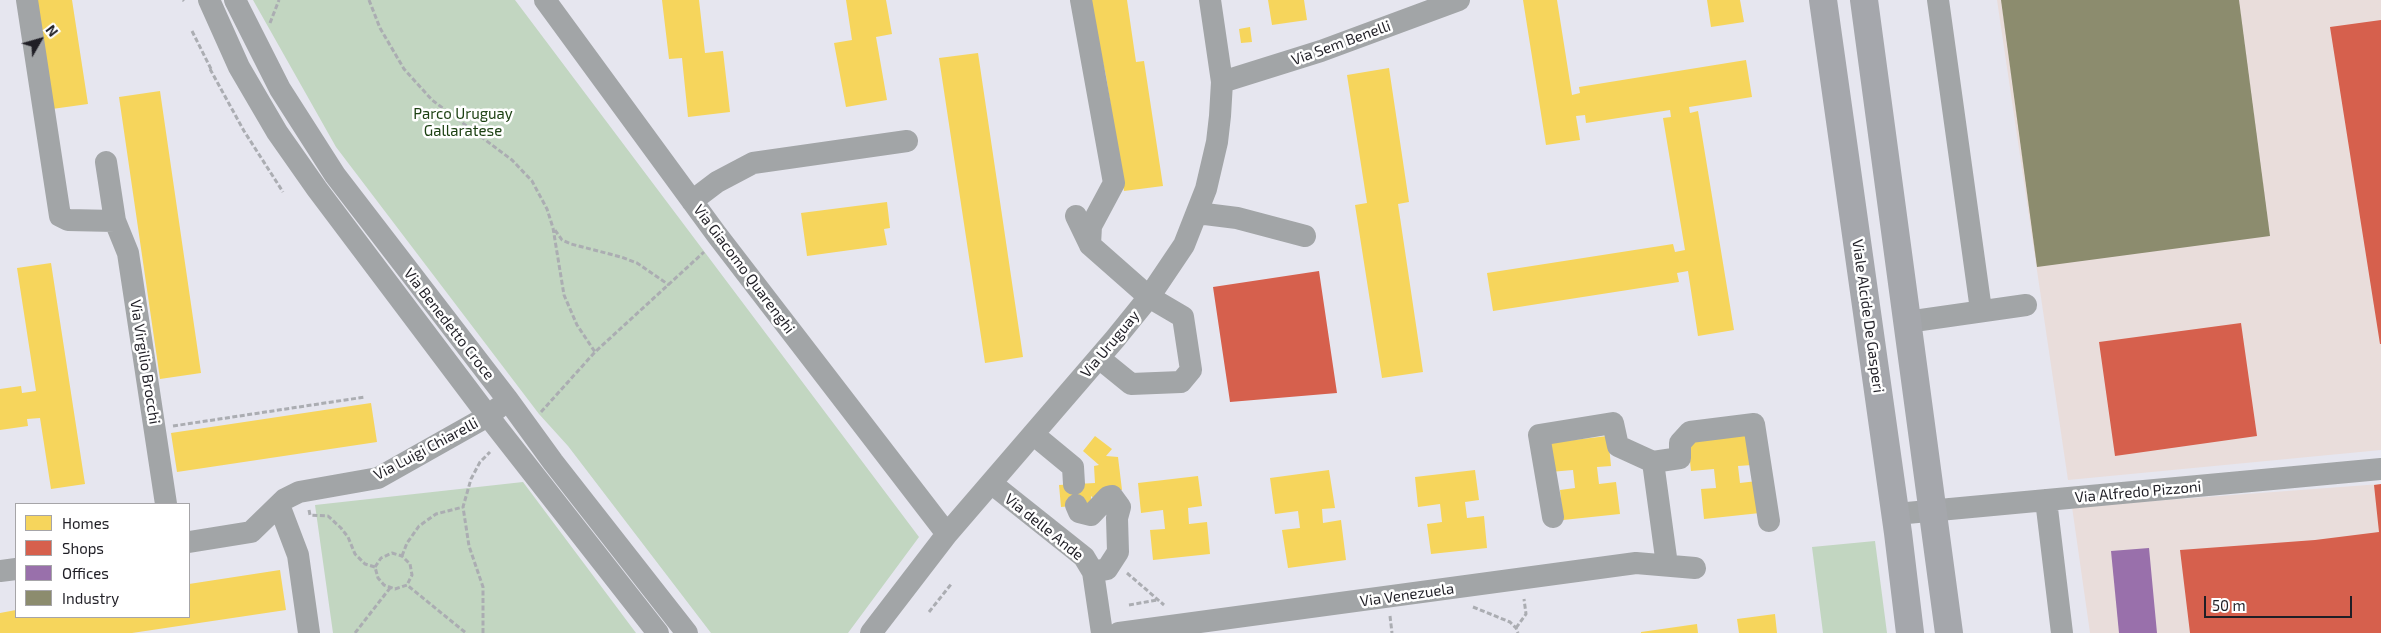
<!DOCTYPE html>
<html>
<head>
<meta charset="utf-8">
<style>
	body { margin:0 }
	#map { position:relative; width:2381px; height:633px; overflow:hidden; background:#e6e6ef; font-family:"Exo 2",sans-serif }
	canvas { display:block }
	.legend { position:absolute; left:15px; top:503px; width:175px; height:115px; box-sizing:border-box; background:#fff; border:1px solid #a6a5a8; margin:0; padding:6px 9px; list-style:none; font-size:15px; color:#201f26 }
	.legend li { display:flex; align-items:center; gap:10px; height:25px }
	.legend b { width:25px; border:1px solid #a6a5a8 }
	.north { position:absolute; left:15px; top:15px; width:50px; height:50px; -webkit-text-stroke:4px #fff; paint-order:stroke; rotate:52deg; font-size:14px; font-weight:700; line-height:20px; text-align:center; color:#201f26 }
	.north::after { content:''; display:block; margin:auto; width:18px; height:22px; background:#201f26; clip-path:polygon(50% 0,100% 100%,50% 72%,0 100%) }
	.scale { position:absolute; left:2204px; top:596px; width:148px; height:22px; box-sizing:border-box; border:2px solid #201f26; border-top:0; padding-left:6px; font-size:15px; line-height:18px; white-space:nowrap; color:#201f26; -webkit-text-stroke:4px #fff; paint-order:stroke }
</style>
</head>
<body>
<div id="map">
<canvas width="2381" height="633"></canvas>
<ul class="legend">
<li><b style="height:14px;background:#f6d55c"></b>Homes</li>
<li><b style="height:14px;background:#d6604d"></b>Shops</li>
<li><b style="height:14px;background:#9970ab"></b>Offices</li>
<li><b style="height:14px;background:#8c8c6e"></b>Industry</li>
</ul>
<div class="north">N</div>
<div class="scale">50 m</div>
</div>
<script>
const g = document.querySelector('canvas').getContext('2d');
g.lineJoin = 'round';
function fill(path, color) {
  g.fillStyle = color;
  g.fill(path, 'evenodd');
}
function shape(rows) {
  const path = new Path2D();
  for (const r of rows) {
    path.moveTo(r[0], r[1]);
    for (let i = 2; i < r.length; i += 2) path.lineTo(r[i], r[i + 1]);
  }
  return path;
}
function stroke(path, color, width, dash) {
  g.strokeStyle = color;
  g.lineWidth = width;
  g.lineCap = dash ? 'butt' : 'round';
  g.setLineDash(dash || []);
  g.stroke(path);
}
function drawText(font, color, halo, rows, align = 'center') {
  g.font = font + ' "Exo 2",sans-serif';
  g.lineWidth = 5;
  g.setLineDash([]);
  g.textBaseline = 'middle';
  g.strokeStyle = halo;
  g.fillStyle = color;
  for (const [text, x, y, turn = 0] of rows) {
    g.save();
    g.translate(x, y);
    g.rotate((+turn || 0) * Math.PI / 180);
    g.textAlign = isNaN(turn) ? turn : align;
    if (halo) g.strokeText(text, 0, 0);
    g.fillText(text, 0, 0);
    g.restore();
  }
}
fill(shape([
	[1997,0,2381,0,2381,450,2068,480],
	[2381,484,2381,633,2090,633,2072,507]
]), '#e9dddb');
fill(shape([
	[253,0,515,0,919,537,848,633,711,633,568,446,539,414,336,147],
	[523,482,636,633,333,633,315,505],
	[1875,541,1887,633,1823,633,1812,547]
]), '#c2d6c1');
fill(shape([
	[35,0,72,0,88,104,52,109],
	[662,0,699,0,705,53,723,51,730,112,688,117,682,58,669,59],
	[846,0,886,0,892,34,876,37,887,100,846,107,834,43,852,40],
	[1089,0,1127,0,1136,62,1144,61,1163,186,1124,191,1106,76],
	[1268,0,1304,0,1307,20,1272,25],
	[1523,0,1557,0,1572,95,1580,93,1579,87,1746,60,1752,97,1689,107,1690,113,1698,111,1734,330,1698,336,1688,271,1677,273,1679,282,1493,311,1487,273,1673,244,1675,252,1685,250,1663,118,1671,117,1670,110,1586,123,1585,115,1576,116,1580,140,1546,145],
	[1707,0,1740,0,1744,22,1711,27],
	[1250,27,1252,42,1241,43,1239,29],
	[978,53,1023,357,985,363,939,58],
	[1389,68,1409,202,1398,204,1423,372,1382,378,1355,205,1367,203,1347,75],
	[160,91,201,373,160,379,119,97],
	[887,202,890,228,884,229,887,245,807,256,801,213],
	[51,263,85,484,51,489,40,418,27,419,28,426,0,430,0,389,21,386,22,393,36,391,17,268],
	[371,403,377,442,177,472,171,433],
	[1749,435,1752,465,1738,466,1740,483,1757,481,1760,513,1704,519,1701,489,1716,488,1714,469,1691,471,1688,442],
	[1095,436,1112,449,1106,456,1118,457,1122,490,1104,492,1097,501,1091,496,1091,504,1061,507,1059,485,1095,483,1094,466,1099,465,1083,451],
	[1608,436,1611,466,1597,467,1599,484,1616,482,1620,514,1563,520,1560,490,1575,488,1573,470,1550,472,1547,443],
	[1329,470,1335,508,1322,509,1323,523,1341,520,1346,560,1288,568,1282,530,1300,528,1298,511,1275,514,1270,478],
	[1475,470,1479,500,1465,502,1467,518,1484,516,1487,548,1431,554,1427,524,1442,522,1440,504,1418,507,1415,477],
	[1198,476,1202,506,1188,508,1189,524,1207,522,1210,554,1153,560,1150,530,1165,529,1163,510,1141,513,1138,483],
	[280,570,286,610,132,633,0,633,0,613,16,610,16,617,189,617,189,584],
	[1775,614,1777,633,1739,633,1737,619],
	[1697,624,1698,633,1641,633,1641,632]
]), '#f6d55c');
fill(shape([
	[2381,20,2381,344,2380,344,2330,27],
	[1319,271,1337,393,1230,402,1213,287],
	[2241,323,2257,436,2115,456,2099,342],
	[2381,484,2381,633,2190,633,2180,550,2315,540,2379,532,2374,485]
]), '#d6604d');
fill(shape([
	[2149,548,2157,633,2119,633,2111,551]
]), '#9970ab');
fill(shape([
	[2001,0,2239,0,2270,236,2037,267]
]), '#8c8c6e');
stroke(shape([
	[183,0,184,1],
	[369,0,380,28,404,69,432,100,512,160,532,181,547,209,553,228,564,295,577,325,595,352],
	[270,23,279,0],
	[192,31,211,69],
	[210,69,244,131,283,192],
	[555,230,562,240,571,244,621,257,637,263,669,285],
	[541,412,595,352,704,252],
	[173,426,365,397],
	[309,510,310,515,328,516,341,528,348,537,355,554,365,564,375,567,378,578,384,585,395,589,407,585,466,633],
	[402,556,407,543,419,526,436,514,463,507],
	[375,567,381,558,392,553,402,556,410,564,412,575,407,585],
	[1127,573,1164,605],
	[1129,605,1157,600],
	[1473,607,1510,622,1516,628,1518,633],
	[929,612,952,583],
	[1390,616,1392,633],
	[1516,628,1526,614,1524,599],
	[355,633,390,588],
	[483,633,483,587,469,546,463,507,471,479,480,462,490,452]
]), '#abadb2', 3, [5, 2.5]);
stroke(shape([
	[27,0,60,216,68,220,115,221],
	[209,0,239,67,277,132,317,189,488,416,658,633],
	[235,0,280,89,335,175,508,400,553,462,687,633],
	[545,0,717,235,947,534],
	[1938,0,1981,310],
	[1222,82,1321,51,1459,0],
	[106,162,115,221,128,253,166,504],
	[692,201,717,182,753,163,907,141],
	[1197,213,1237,218,1305,236],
	[1076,216,1090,245,1091,226,1114,183,1081,0],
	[1090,245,1149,297,1183,317,1191,370,1181,382,1131,384,1099,358],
	[1907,322,2026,305],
	[1033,434,1073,467,1074,484],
	[1653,462,1667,565],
	[991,483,1084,557,1093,572,1102,633],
	[2046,500,2062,633],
	[279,505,298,555,309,633],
	[1076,505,1079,512,1091,515,1108,497,1112,496,1120,507,1117,518,1118,552,1107,569,1093,572],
	[1896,514,2381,469],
	[1553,517,1539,435,1613,423,1618,446,1653,462,1680,458,1680,443,1690,432,1754,424,1769,521],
	[189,542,251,532,285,499,299,492,378,478,488,416,498,408],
	[0,571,16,569],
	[871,633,947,534,1115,339,1149,297,1184,245,1206,189,1217,142,1220,116,1222,82,1210,0],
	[1119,633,1636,563,1695,568]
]), '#a2a5a7', 22);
stroke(shape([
	[1823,0,1898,533,1910,633],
	[1864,0,1949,633]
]), '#a5a7ac', 28);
drawText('15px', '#201f26', '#fff', [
	["Via Sem Benelli",1341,43,-20],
	["Via Giacomo Quarenghi",744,269,53],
	["Viale Alcide De Gasperi",1868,316,82],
	["Via Benedetto Croce",449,324,52],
	["Via Uruguay",1110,344,-50],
	["Via Virgilio Brocchi",145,362,81],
	["Via Luigi Chiarelli",426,449,-28],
	["Via Alfredo Pizzoni",2138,492,-5],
	["Via delle Ande",1044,527,39],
	["Via Venezuela",1407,595,-8]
]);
drawText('15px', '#1d4113', '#fff', [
	["Parco Uruguay",463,114],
	["Gallaratese",463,131]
]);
</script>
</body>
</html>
